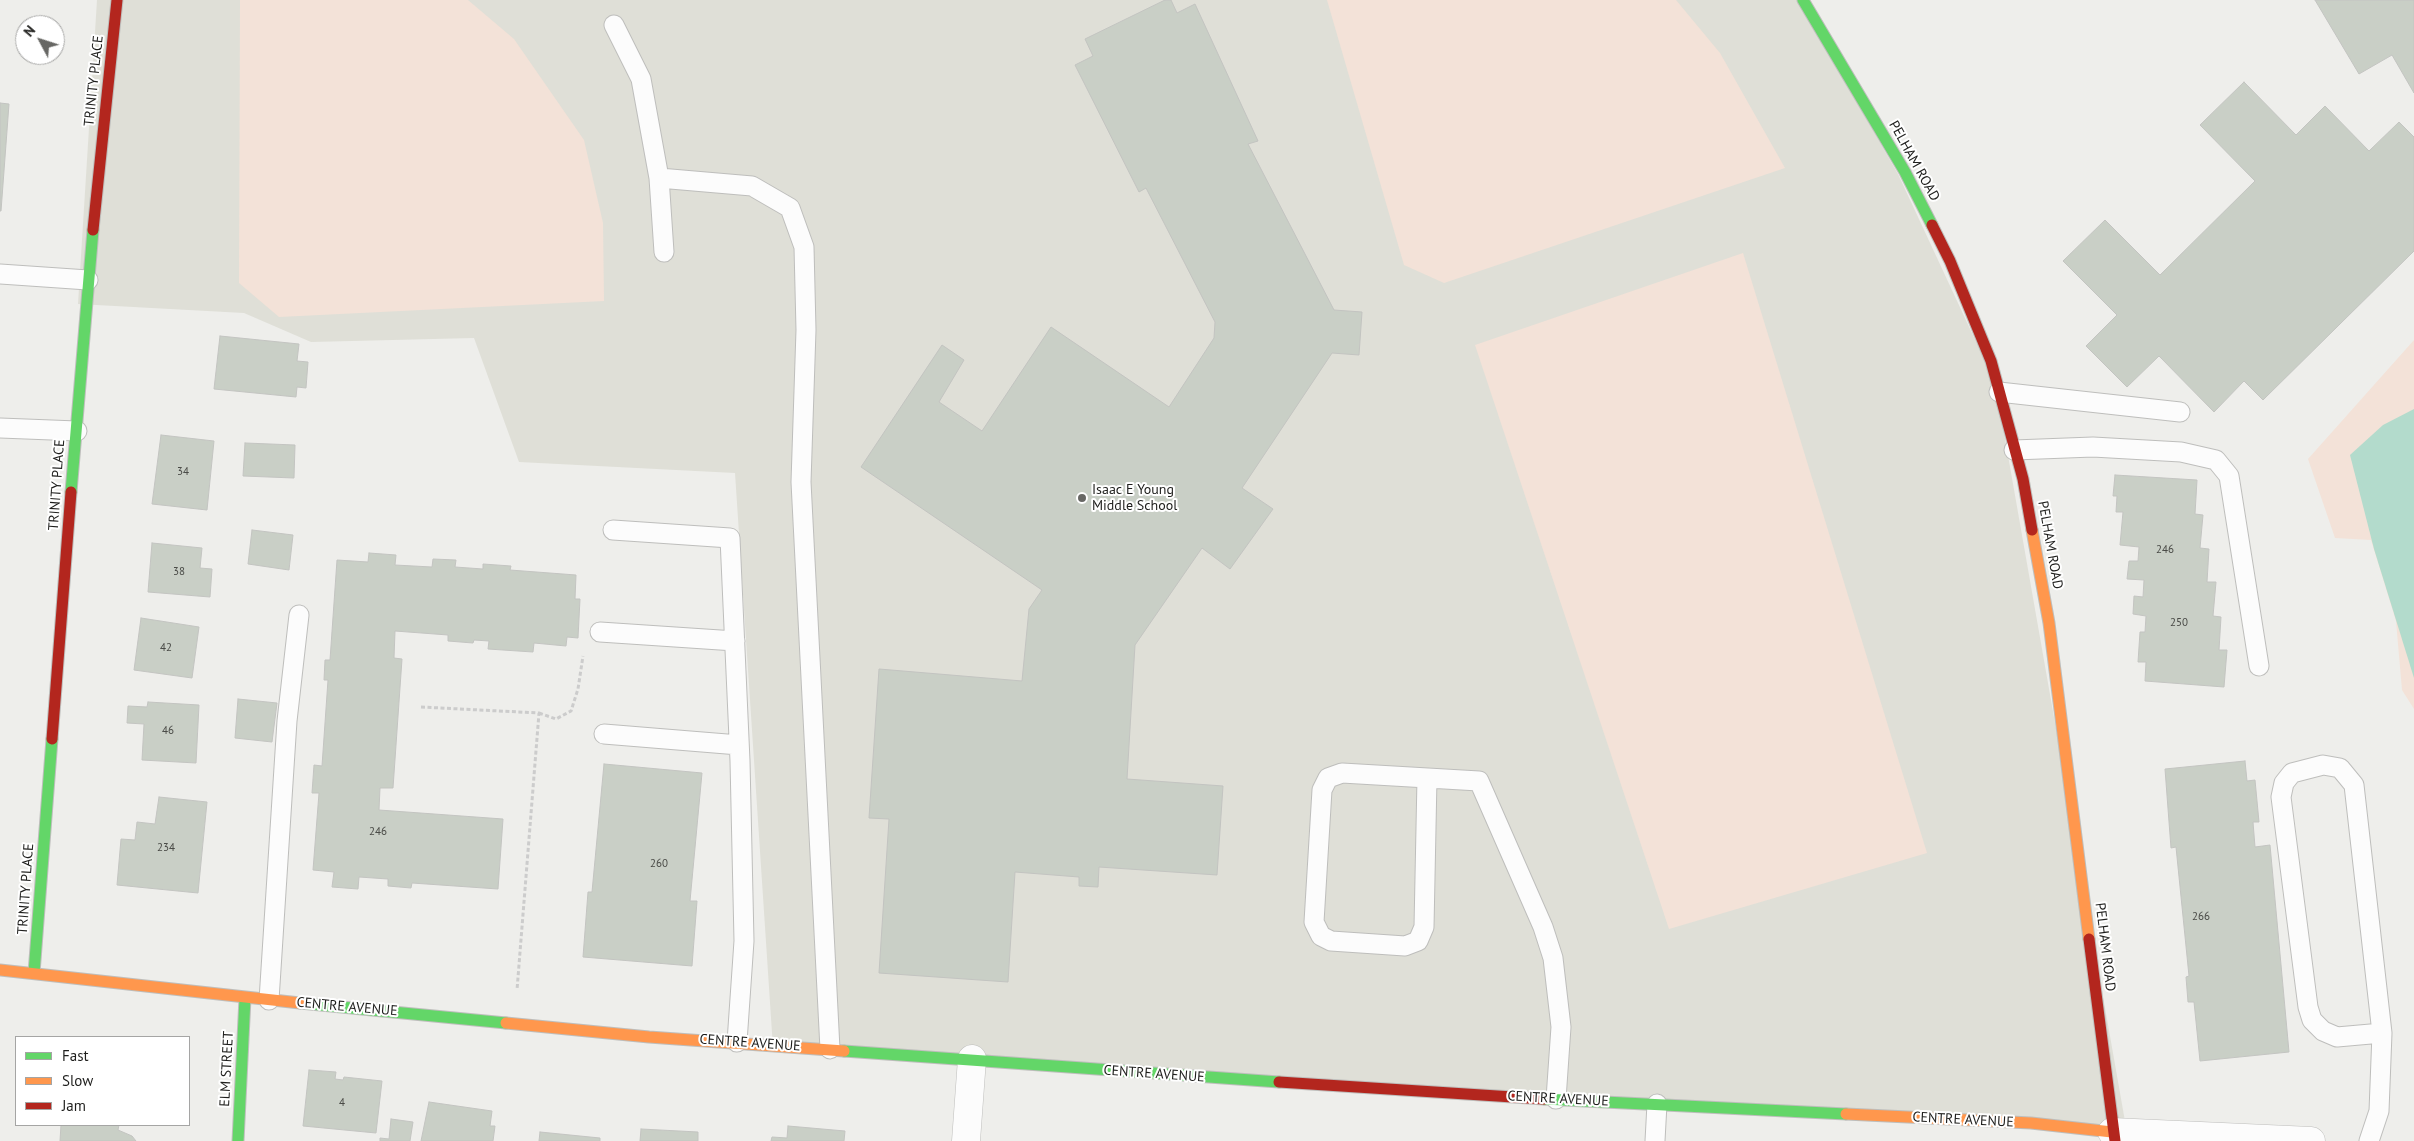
<!DOCTYPE html>
<html>
<head>
<meta charset="utf-8">
<style>
	body { margin:0 }
	#map { position:relative; width:2414px; height:1141px; overflow:hidden; background:#eeeeeb; font-family:"PT Sans",sans-serif }
	canvas { display:block }
	.legend { position:absolute; left:15px; top:1036px; width:175px; height:90px; box-sizing:border-box; background:#fff; border:1px solid #a5a5a4; margin:0; padding:6px 9px; list-style:none; font-size:15px; color:#1e1e1c }
	.legend li { display:flex; align-items:center; gap:10px; height:25px }
	.legend b { width:25px; border:1px solid #a5a5a4 }
	.north { position:absolute; left:15px; top:15px; width:50px; height:50px; box-sizing:border-box; background:#fff; border:1px solid #a5a5a4; border-radius:50%; rotate:310deg; font-size:14px; font-weight:700; line-height:20px; text-align:center; color:#1e1e1c }
	.north::after { content:''; display:block; margin:auto; width:18px; height:22px; background:#676764; clip-path:polygon(50% 0,100% 100%,50% 72%,0 100%) }
</style>
</head>
<body>
<div id="map">
<canvas width="2414" height="1141"></canvas>
<ul class="legend">
<li><b style="height:6px;background:#63d668"></b>Fast</li>
<li><b style="height:6px;background:#ff974d"></b>Slow</li>
<li><b style="height:6px;background:#b3261e"></b>Jam</li>
</ul>
<div class="north">N</div>
</div>
<script>
const g = document.querySelector('canvas').getContext('2d');
g.lineJoin = 'round';
function fill(path, color) {
  g.fillStyle = color;
  g.fill(path, 'evenodd');
}
function shape(rows) {
  const path = new Path2D();
  for (const r of rows) {
    path.moveTo(r[0], r[1]);
    for (let i = 2; i < r.length; i += 2) path.lineTo(r[i], r[i + 1]);
  }
  return path;
}
function stroke(path, color, width, dash) {
  g.strokeStyle = color;
  g.lineWidth = width;
  g.lineCap = dash ? 'butt' : 'round';
  g.setLineDash(dash || []);
  g.stroke(path);
}
function drawText(font, color, halo, rows, align = 'center') {
  g.font = font + ' "PT Sans",sans-serif';
  g.lineWidth = 4;
  g.setLineDash([]);
  g.textBaseline = 'middle';
  g.strokeStyle = halo;
  g.fillStyle = color;
  for (const [text, x, y, turn = 0] of rows) {
    g.save();
    g.translate(x, y);
    g.rotate((+turn || 0) * Math.PI / 180);
    g.textAlign = isNaN(turn) ? turn : align;
    if (halo) g.strokeText(text, 0, 0);
    g.fillText(text, 0, 0);
    g.restore();
  }
}
fill(shape([
	[97,0,1798,0,1898,174,1984,359,2003,427,2126,1127,773,1048,735,473,519,462,474,338,311,342,244,313,78,304]
]), '#dfdfd7');
fill(shape([
	[240,0,468,0,514,39,584,140,603,223,604,301,279,317,239,283],
	[1327,0,1676,0,1720,53,1785,168,1444,283,1404,265],
	[1743,253,1927,853,1669,929,1475,345],
	[2414,340,2414,709,2402,690,2396,621,2371,540,2335,538,2308,459]
]), '#f3e2d8');
fill(shape([
	[2414,409,2414,678,2374,549,2350,455,2383,425]
]), '#b3dbcc');
const building = shape([
	[1165,0,1171,0,1177,13,1195,4,1258,141,1248,144,1334,310,1362,312,1359,355,1332,353,1242,488,1273,509,1230,569,1202,548,1135,645,1127,779,1223,786,1217,875,1099,867,1098,887,1079,886,1079,877,1015,872,1008,982,879,973,889,819,869,818,879,669,1022,681,1029,609,1042,590,861,467,942,345,964,360,939,402,982,431,1051,327,1169,407,1214,338,1215,322,1146,188,1139,192,1075,65,1093,56,1085,39,1165,0],
	[2315,0,2414,0,2414,93,2392,55,2359,74,2315,0],
	[2244,82,2296,135,2325,106,2369,151,2399,122,2414,137,2414,251,2263,400,2244,381,2214,412,2159,356,2127,387,2086,346,2117,315,2063,261,2105,220,2160,275,2255,181,2200,125,2244,82],
	[0,103,9,104,1,211,0,211,0,103],
	[220,336,299,344,297,361,308,362,306,388,297,387,296,397,214,389,220,336],
	[161,435,214,441,207,510,152,504,161,435],
	[245,443,295,445,294,478,243,476,245,443],
	[2115,475,2197,480,2195,514,2203,515,2200,548,2209,549,2207,582,2216,582,2213,616,2221,617,2219,650,2227,650,2224,687,2145,681,2146,662,2138,662,2140,632,2145,632,2146,616,2133,614,2134,596,2143,597,2144,580,2127,579,2129,561,2138,561,2139,547,2120,545,2123,512,2116,512,2117,496,2113,496,2115,475],
	[252,530,293,535,289,570,248,564,252,530],
	[152,543,202,548,200,568,212,569,210,597,148,592,152,543],
	[369,553,396,555,395,565,432,567,433,559,456,560,455,567,483,569,483,564,511,566,510,570,576,575,575,599,580,599,578,638,567,637,566,646,534,643,533,652,488,649,489,641,474,640,473,643,448,641,448,635,395,631,394,658,402,659,393,788,380,788,379,810,503,819,498,889,412,883,411,888,388,886,388,879,359,877,358,889,332,887,334,872,313,870,319,793,312,793,314,765,322,766,328,680,324,680,325,660,330,660,337,560,368,562,369,553],
	[141,618,199,627,192,678,134,670,141,618],
	[238,699,277,703,272,742,235,738,238,699],
	[148,702,199,705,196,763,142,760,144,724,127,723,128,706,147,707,148,702],
	[2245,761,2247,781,2255,780,2259,822,2253,822,2255,847,2270,845,2289,1052,2200,1061,2194,1002,2188,1002,2186,977,2189,976,2176,847,2171,848,2165,769,2245,761],
	[604,764,702,773,690,901,697,901,692,966,583,957,588,892,592,892,604,764],
	[159,797,207,802,198,893,117,885,121,839,135,840,137,822,155,824,159,797],
	[309,1070,336,1072,335,1079,343,1080,344,1077,382,1081,376,1133,303,1126,309,1070],
	[429,1102,492,1111,490,1126,495,1126,493,1141,421,1141,429,1102],
	[391,1119,413,1122,410,1141,380,1141,380,1138,389,1139,391,1119],
	[61,1125,119,1125,118,1130,132,1136,136,1141,60,1141,61,1125],
	[788,1126,845,1131,844,1141,771,1141,772,1137,787,1138,788,1126],
	[641,1129,698,1132,698,1141,640,1141,641,1129],
	[540,1132,600,1138,600,1141,539,1141,540,1132]
]);
fill(building, '#c9cfc6');
stroke(building, '#c3c4c1', 1);
const lane = shape([
	[614,25,641,79,659,178,752,186,790,208,804,247,806,330,801,482,830,1049],
	[659,178,664,252],
	[0,274,88,280],
	[1999,392,2180,412],
	[0,428,77,431],
	[2014,450,2093,447,2181,452,2216,460,2229,476,2259,666],
	[613,530,730,538,740,761,744,941,737,1042],
	[600,632,735,641],
	[604,734,739,745],
	[1427,778,1424,927,1418,941,1405,946,1331,941,1321,936,1314,922,1322,790,1328,778,1342,773,1479,781,1543,927,1553,958,1561,1027,1556,1099],
	[269,1000,287,721,299,615],
	[1655,1141,1657,1104],
	[2369,1141,2379,1111,2382,1033,2354,785,2340,768,2323,765,2292,773,2284,783,2281,797,2308,1007,2312,1020,2323,1031,2337,1037,2382,1033]
]);
const street = shape([
	[2112,1132,2311,1141],
	[966,1141,972,1059]
]);
const fast = shape([
	[1803,0,1905,172,1932,225],
	[71,492,93,230],
	[34,973,52,739],
	[300,1003,506,1023],
	[844,1051,1279,1082],
	[1544,1099,1846,1114],
	[238,1141,245,998]
]);
const slow = shape([
	[2032,530,2049,623,2089,939],
	[0,970,300,1003],
	[506,1023,649,1037,844,1051],
	[1846,1114,2031,1123,2112,1132]
]);
const jam = shape([
	[1932,225,1950,261,1991,361,2023,479,2032,530],
	[93,230,117,0],
	[52,739,71,492],
	[2089,939,2115,1141],
	[1279,1082,1544,1099]
]);
stroke(lane, '#bebebc', 21);
stroke(street, '#bebebc', 29);
stroke(fast, '#bebebc', 13);
stroke(slow, '#bebebc', 13);
stroke(jam, '#bebebc', 13);
stroke(shape([
	[421,707,539,713,517,990],
	[539,713,556,719,571,711,578,689,583,656]
]), '#ccc', 3, [4, 2.5]);
stroke(lane, '#fcfcfc', 19);
stroke(street, '#fcfcfc', 28);
stroke(fast, '#63d668', 11);
stroke(slow, '#ff974d', 11);
stroke(jam, '#b3261e', 11);
for (const [x, y, r, color] of [
	[1082,498,5,"#676764"]
]) {
  const dot = new Path2D();
  dot.arc(x, y, r, 0, 2 * Math.PI);
  g.fillStyle = color;
  g.fill(dot);
  stroke(dot, '#fff', 2);
}
drawText('11px', '#494a46', null, [
	["34",183,472],
	["246",2165,550],
	["38",179,572],
	["250",2179,623],
	["42",166,648],
	["46",168,731],
	["246",378,832],
	["234",166,848],
	["260",659,864],
	["266",2201,917],
	["4",342,1103]
]);
drawText('14px', '#1e1e1c', '#fff', [
	["TRINITY PLACE",94,81,-84],
	["PELHAM ROAD",1914,161,61],
	["TRINITY PLACE",57,485,-86],
	["PELHAM ROAD",2050,545,80],
	["TRINITY PLACE",26,889,-86],
	["PELHAM ROAD",2105,947,83],
	["CENTRE AVENUE",347,1007,5],
	["CENTRE AVENUE",750,1043,4],
	["ELM STREET",227,1069,-87],
	["CENTRE AVENUE",1154,1074,4],
	["CENTRE AVENUE",1558,1099,3],
	["CENTRE AVENUE",1963,1120,3]
]);
drawText('14px', '#1e1e1c', '#fff', [
	["Isaac E Young",1092,490],
	["Middle School",1092,506]
], 'left');
</script>
</body>
</html>
